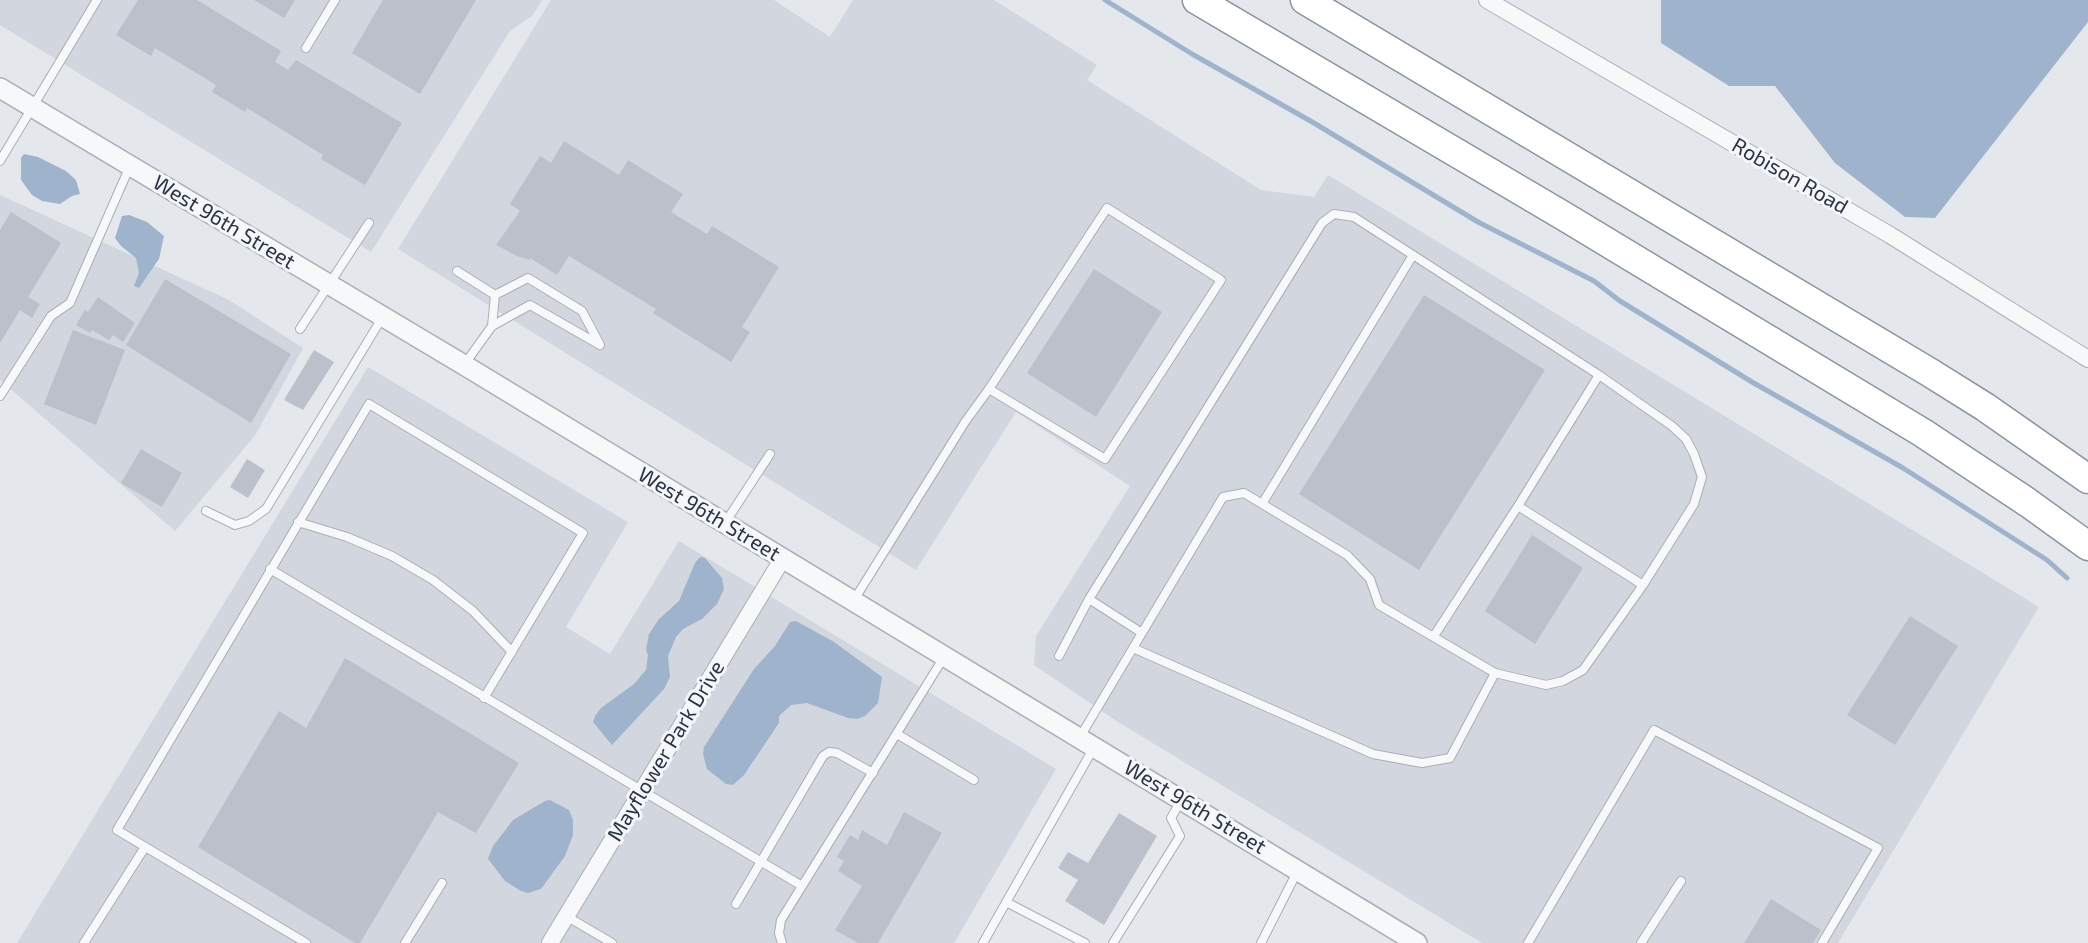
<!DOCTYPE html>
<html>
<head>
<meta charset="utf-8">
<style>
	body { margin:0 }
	canvas { display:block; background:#e4e7ec }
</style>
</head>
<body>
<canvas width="2088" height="943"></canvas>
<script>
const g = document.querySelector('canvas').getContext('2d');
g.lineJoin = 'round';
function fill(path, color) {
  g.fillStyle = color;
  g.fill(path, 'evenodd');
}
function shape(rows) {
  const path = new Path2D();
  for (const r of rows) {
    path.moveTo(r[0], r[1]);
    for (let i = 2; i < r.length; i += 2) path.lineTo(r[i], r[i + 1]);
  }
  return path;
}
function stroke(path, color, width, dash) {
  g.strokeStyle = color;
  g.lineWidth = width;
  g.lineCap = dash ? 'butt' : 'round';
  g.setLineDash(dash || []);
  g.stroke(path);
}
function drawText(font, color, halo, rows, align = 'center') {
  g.font = font + ' "Exo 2",sans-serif';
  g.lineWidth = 6;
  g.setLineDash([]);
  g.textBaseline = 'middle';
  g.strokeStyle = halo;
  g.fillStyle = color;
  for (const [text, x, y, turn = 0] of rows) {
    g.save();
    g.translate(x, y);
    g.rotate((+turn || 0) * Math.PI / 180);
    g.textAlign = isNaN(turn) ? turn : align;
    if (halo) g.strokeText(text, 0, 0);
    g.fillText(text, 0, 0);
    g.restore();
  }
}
fill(shape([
	[0,0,542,0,533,15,510,31,371,252,0,25],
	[551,0,774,0,830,37,853,0,994,0,1097,65,1087,80,1261,190,1314,197,1328,175,2039,607,1838,943,1482,943,1118,722,1034,665,1036,636,1130,486,1016,412,916,570,398,249],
	[0,195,229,300,303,348,256,434,175,531,0,380],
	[368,367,628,522,566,627,610,654,679,541,1056,769,954,943,17,943]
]), '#d2d6de');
fill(shape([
	[1661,0,2088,0,2088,22,1935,218,1905,217,1835,163,1775,86,1729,86,1661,43],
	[24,154,38,157,66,171,76,180,80,194,72,196,60,204,42,201,32,195,21,180,21,158],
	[129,215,147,222,164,236,159,259,139,288,134,286,139,273,136,258,121,246,115,238,122,216],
	[700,557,705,558,722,578,724,589,717,604,702,619,683,629,676,637,668,656,670,677,664,689,612,745,593,722,595,716,601,708,634,684,646,670,648,655,646,650,649,634,659,619,679,601,695,563],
	[796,621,834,642,882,677,878,703,865,716,857,719,848,718,807,703,791,705,779,716,779,723,744,775,733,785,726,784,707,769,703,754,704,747,754,669,775,646,790,622],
	[550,800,569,810,573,820,573,835,565,856,541,889,528,893,521,891,505,881,488,859,493,846,513,820,545,801]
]), '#9fb4cc');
stroke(shape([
	[1105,0,1192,54,1314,123,1478,222,1594,281,1620,301,1752,382,1903,468,2047,560,2067,578]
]), '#9fb4cc', 5);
fill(shape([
	[138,0,197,0,281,51,275,62,288,70,296,60,402,123,365,185,321,159,323,155,247,108,245,112,212,92,216,85,155,48,151,56,116,35],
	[254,0,295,0,284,18],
	[383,0,476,0,420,94,352,53],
	[564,141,619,175,628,160,683,194,671,212,707,234,712,226,779,267,742,327,750,332,731,362,653,313,656,309,569,256,557,275,530,258,529,260,517,256,496,245,520,211,510,204,540,156,551,163],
	[11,212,61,243,28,297,40,304,32,318,20,310,0,343,0,230],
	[1094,269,1162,312,1096,417,1027,373],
	[165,279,291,354,251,423,126,345],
	[1424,295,1545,370,1419,570,1299,494],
	[98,297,135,323,123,342,113,335,109,340,92,330,90,333,76,325,85,310,88,312],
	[73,330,125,350,96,425,44,404],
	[314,350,334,362,303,410,284,400],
	[141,449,182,473,162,507,121,483],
	[247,459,265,470,248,498,230,487],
	[1532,535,1583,568,1535,644,1485,611],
	[1910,616,1958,646,1895,745,1847,715],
	[345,658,519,763,476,833,438,812,360,943,355,943,198,847,279,711,306,728],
	[904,812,942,833,878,943,858,943,835,930,862,886,838,871,844,861,837,857,850,835,858,840,862,830,887,845],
	[1119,813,1157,836,1104,925,1065,901,1078,880,1058,868,1068,852,1088,863],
	[1771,899,1821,930,1813,943,1744,943]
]), '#bbc0ca');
const service = shape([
	[306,48,335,0],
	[0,161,97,0],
	[457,271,495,295],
	[495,295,528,278,582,311,599,343],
	[492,326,495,295],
	[300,329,369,223],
	[464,365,492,326,530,305,600,345],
	[0,396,51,316,70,303,130,166],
	[1262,504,1413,255],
	[1518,506,1643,585],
	[206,511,235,525,249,521,266,509,382,318],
	[298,522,347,537,392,556,433,580,473,611,512,652],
	[725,523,770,454],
	[270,569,802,886],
	[854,600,965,422,989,389,1105,459,1221,280,1107,208,989,389],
	[1142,633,1089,599,1322,223,1334,214,1354,217,1599,375,1518,506,1434,636],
	[1059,656,1089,599],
	[1495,673,1546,685,1563,681,1583,670,1643,585,1694,504,1702,477,1694,454,1686,439,1672,426,1599,375],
	[897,734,974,780],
	[1080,737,1133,648,1223,497,1244,493,1347,555,1370,579,1379,605,1495,673,1450,758,1422,763,1373,754,1133,648],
	[1006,902,1085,943],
	[736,904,823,756,829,752,837,753,873,773],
	[566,916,612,943],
	[84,943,145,847],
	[306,943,117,830,369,404,583,533,484,698],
	[405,943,442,883],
	[782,943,779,933,781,920,944,657],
	[983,943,1093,749],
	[1113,943,1180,836,1171,818,1182,799],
	[1261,943,1297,872],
	[1528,943,1654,730,1878,848,1822,943],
	[1641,943,1681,881]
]);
const minor = shape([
	[1487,0,1890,235,2088,359],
	[550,943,783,558]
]);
const tertiary = shape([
	[0,88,464,365,1417,943]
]);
const motorway = shape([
	[1197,0,1562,215,1923,433,2027,502,2088,546],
	[1305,0,1929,372,1985,407,2088,479]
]);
stroke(service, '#a9aeb7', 10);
stroke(minor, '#a9aeb7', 18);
stroke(tertiary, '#a9aeb7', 22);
stroke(motorway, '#8b94a3', 31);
stroke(service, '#f7f8fa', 8);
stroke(minor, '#f7f8fa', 16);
stroke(tertiary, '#f7f8fa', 19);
stroke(motorway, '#fff', 28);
drawText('21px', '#2b3445', '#f4f6f9', [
	["Robison Road",1790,176,30],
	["West 96th Street",224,222,31],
	["West 96th Street",709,514,31],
	["Mayflower Park Drive",666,751,-59],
	["West 96th Street",1195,807,31]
]);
</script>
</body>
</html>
